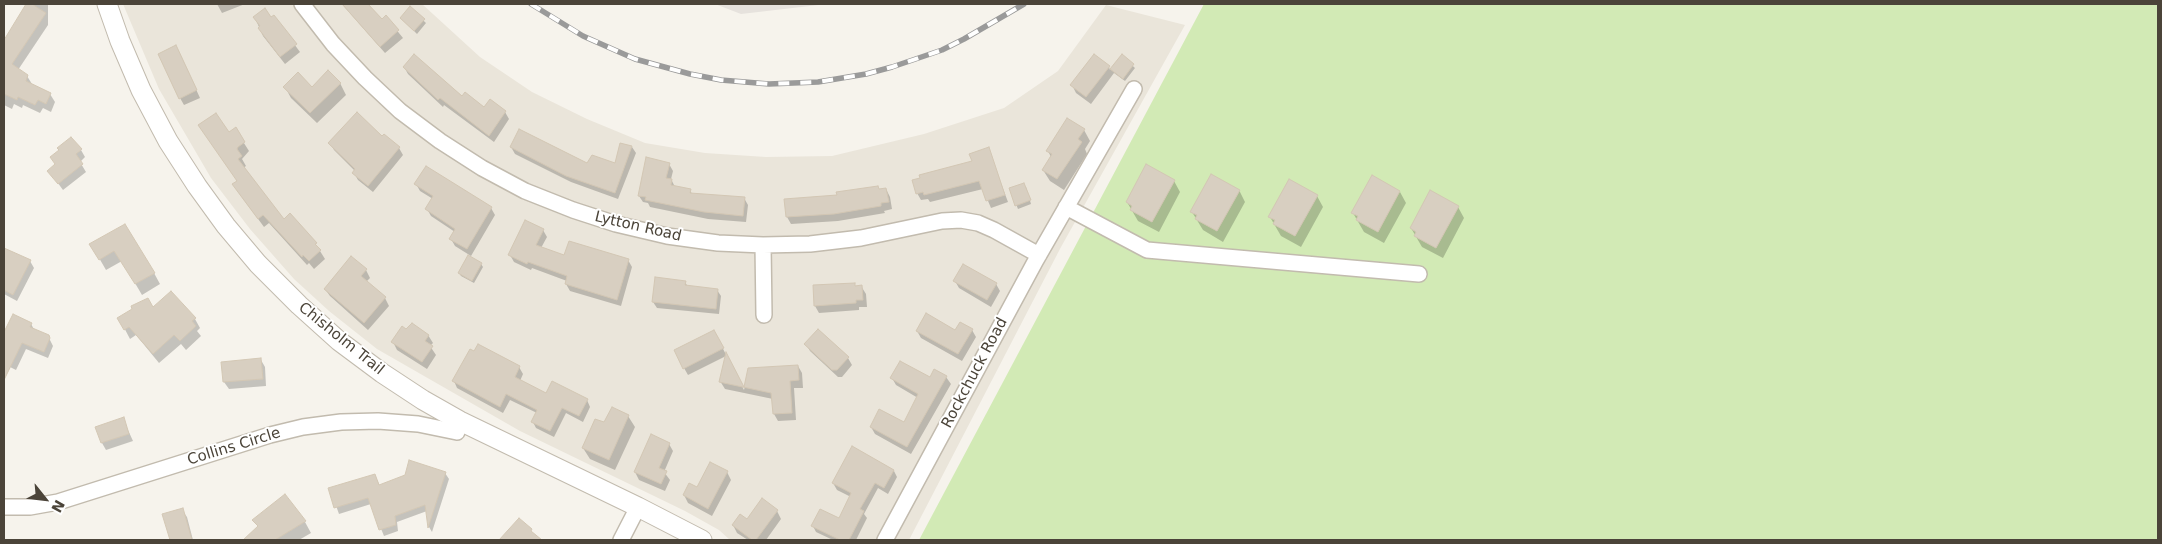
<!DOCTYPE html>
<html>
<head>
<meta charset="utf-8">
<style>
	body { margin:0 }
	#map { position:relative; width:2162px; height:544px; overflow:hidden; background:#f6f3ec; font-family:"DejaVu Sans",sans-serif }
	canvas { display:block }
	.frame { position:absolute; inset:0; border:5px solid #4b4439; pointer-events:none }
	.north { position:absolute; left:20px; top:474px; width:50px; height:50px; -webkit-text-stroke:4px #fff; paint-order:stroke; rotate:119deg; font-size:14px; font-weight:700; line-height:20px; text-align:center; color:#4b4439 }
	.north::after { content:''; display:block; margin:auto; width:18px; height:22px; background:#4b4439; clip-path:polygon(50% 0,100% 100%,50% 72%,0 100%) }
</style>
</head>
<body>
<div id="map">
<canvas width="2162" height="544"></canvas>
<div class="frame"></div>
<div class="north">N</div>
</div>
<script>
const g = document.querySelector('canvas').getContext('2d');
g.lineJoin = 'round';
function fill(path, color) {
  g.fillStyle = color;
  g.fill(path, 'evenodd');
}
function shape(rows) {
  const path = new Path2D();
  for (const r of rows) {
    path.moveTo(r[0], r[1]);
    for (let i = 2; i < r.length; i += 2) path.lineTo(r[i], r[i + 1]);
  }
  return path;
}
function stroke(path, color, width, dash) {
  g.strokeStyle = color;
  g.lineWidth = width;
  g.lineCap = dash ? 'butt' : 'round';
  g.setLineDash(dash || []);
  g.stroke(path);
}
function drawText(font, color, halo, rows, align = 'center') {
  g.font = font + ' "DejaVu Sans",sans-serif';
  g.lineWidth = 4;
  g.setLineDash([]);
  g.textBaseline = 'middle';
  g.strokeStyle = halo;
  g.fillStyle = color;
  for (const [text, x, y, turn = 0] of rows) {
    g.save();
    g.translate(x, y);
    g.rotate((+turn || 0) * Math.PI / 180);
    g.textAlign = isNaN(turn) ? turn : align;
    if (halo) g.strokeText(text, 0, 0);
    g.fillText(text, 0, 0);
    g.restore();
  }
}
fill(shape([
	[123,4,422,4,480,57,532,92,587,119,645,143,705,153,766,157,832,156,924,134,1004,108,1058,71,1106,5,1185,25,1061,247,909,540,730,540,719,530,685,511,520,431,377,349,329,311,294,279,250,229,211,178,159,89]
]), '#eae5da');
fill(shape([
	[715,4,827,4,741,14]
]), '#e6e2dd');
fill(shape([
	[1204,4,2158,4,2158,540,919,540]
]), '#d2eab5');
fill(shape([
	[26,4,48,4,48,25,18,70,27,76,32,84,50,94,55,102,51,112,43,108,40,113,23,105,22,108,14,104,12,109,4,105,4,42,26,7],
	[217,4,245,4,222,13],
	[342,4,367,4,381,21,386,17,403,38,385,53],
	[410,8,426,23,417,34,401,18],
	[274,17,300,52,285,64,263,36,255,18,271,19],
	[180,54,200,98,184,105,180,98],
	[1122,56,1135,68,1125,81,1114,73,1091,104,1076,93,1072,85,1109,67,1110,70],
	[404,67,485,108,505,112,509,119,494,142,444,105,443,107,408,74],
	[340,83,346,95,317,123,291,98,285,87,312,88],
	[235,129,249,151,242,159,246,166,243,168,284,221,320,251,325,259,314,269,309,263,307,265,269,223,264,227,239,193,228,134],
	[1084,130,1090,141,1085,149,1087,154,1064,190,1050,181,1043,170,1051,157,1048,151],
	[382,138,399,148,403,155,373,192,358,180,354,173,355,171,334,150,330,143],
	[511,147,587,165,616,165,632,147,636,153,618,199,571,182,515,154],
	[988,149,1008,202,991,208,983,189,930,202,928,199,921,200,917,193,974,162],
	[81,150,85,157,80,162,86,172,63,190,49,171],
	[669,164,673,171,671,179,675,187,690,190,692,194,744,198,748,205,746,222,708,219,650,207,648,203,643,202,639,196],
	[1174,181,1180,192,1159,232,1138,221,1127,202],
	[416,184,491,208,495,215,471,256,455,246,451,239,455,232,431,216,427,209,433,199,420,191],
	[1026,187,1031,204,1018,209,1010,189],
	[886,189,890,197,892,209,884,211,885,213,838,221,791,224,787,217,838,197],
	[1239,190,1245,202,1223,242,1203,230,1192,212],
	[1400,192,1406,203,1384,243,1364,232,1353,213],
	[1317,196,1323,207,1301,247,1281,236,1270,217],
	[1458,207,1464,218,1443,258,1422,247,1411,228],
	[543,230,547,237,541,248,565,257,628,260,632,267,621,306,570,291,566,284,567,281,532,268,531,270,514,262,510,255],
	[105,236,154,273,160,284,142,295,122,261,106,270,91,244],
	[4,248,30,261,34,268,17,301,4,294],
	[481,264,483,267,474,283,461,276,459,273],
	[366,270,370,278,366,282,385,298,389,306,368,330,330,296,325,289],
	[955,281,996,284,1000,291,991,307,959,288],
	[685,282,688,287,717,290,721,296,719,314,657,308,653,302],
	[861,286,866,294,867,307,859,307,859,310,819,313,815,306,855,287],
	[153,308,195,319,200,328,197,331,201,336,186,350,181,344,159,363,136,335,130,339,119,318,133,310],
	[14,315,31,324,35,331,48,336,53,346,48,358,26,349,16,370,4,364,4,335],
	[972,330,976,337,962,361,921,338,917,331,956,332],
	[428,335,433,343,430,346,436,355,427,369,397,350,393,342],
	[718,339,744,390,749,369,798,366,802,373,803,388,794,388,796,420,778,421,774,414,773,399,725,389,720,381,726,356,688,375,684,368],
	[806,344,848,358,852,365,842,377,838,377,810,351],
	[261,360,265,367,266,386,229,389,224,382,223,363],
	[519,367,523,374,520,381,547,394,587,400,590,407,583,422,566,413,554,437,536,428,533,422,537,413,510,400,503,413,457,388,454,381],
	[946,377,951,384,911,454,875,434,871,427,904,424,918,398,896,385,892,378,930,379],
	[628,416,635,427,615,470,590,459,583,448,604,424],
	[123,419,133,441,106,450,102,443],
	[669,444,673,451,664,472,670,480,665,491,639,480,635,472],
	[894,471,897,477,888,494,878,488,864,514,867,518,856,540,833,540,816,532,813,526,839,520,851,497,837,490,833,483],
	[727,472,731,480,712,516,688,503,684,495],
	[445,473,449,479,432,532,429,527,427,511,397,522,398,531,384,536,371,504,339,514,330,489,375,475,380,486],
	[182,510,187,517,193,540,171,540,164,515],
	[777,511,781,519,766,540,748,540,737,533,733,525],
	[254,520,305,522,311,533,299,540,253,540,250,535,258,527]
]), '#0003');
const building = shape([
	[26,4,32,4,46,13,12,64,28,75,26,81,51,93,46,104,38,100,35,105,18,97,17,100,4,94,4,40,26,4],
	[342,4,368,4,382,19,386,15,399,30,380,47,342,4],
	[410,6,425,19,414,31,400,18,410,6],
	[265,8,271,17,274,15,297,44,280,57,258,28,260,26,253,17,265,8],
	[176,45,197,90,179,99,158,54,176,45],
	[414,54,462,96,465,92,484,107,490,99,506,111,489,136,440,98,438,100,403,67,414,54],
	[1094,54,1110,66,1086,97,1070,85,1094,54],
	[1122,54,1134,64,1123,79,1110,69,1122,54],
	[328,70,341,83,310,113,283,87,298,72,312,87,328,70],
	[357,112,382,136,384,134,400,147,368,186,352,173,355,169,328,143,357,112],
	[216,113,229,132,236,127,245,142,238,147,237,149,242,156,238,159,284,219,290,213,317,243,315,244,321,250,309,261,303,255,302,257,263,215,258,219,232,184,237,181,198,125,216,113],
	[1067,118,1085,129,1078,139,1082,142,1057,179,1042,170,1052,154,1046,151,1067,118],
	[519,129,587,163,592,155,615,163,620,143,632,146,615,193,566,176,510,147,519,129],
	[71,137,82,149,76,154,83,164,58,184,47,171,55,164,50,157,59,150,57,148,71,137],
	[989,147,1005,195,986,201,979,181,924,195,923,192,916,194,912,180,920,178,919,175,972,161,969,154,989,147],
	[646,157,670,163,666,178,672,179,671,185,691,189,690,193,745,197,743,216,704,212,645,200,646,197,638,196,646,157],
	[1146,164,1175,180,1152,222,1130,210,1132,206,1126,202,1146,164],
	[426,166,492,207,467,249,449,239,455,229,425,209,433,196,414,184,426,166],
	[1211,174,1240,190,1217,231,1195,219,1197,215,1190,212,1211,174],
	[1372,175,1400,191,1378,232,1356,220,1358,216,1351,213,1372,175],
	[1289,179,1318,195,1295,236,1273,224,1275,220,1268,217,1289,179],
	[1024,183,1031,200,1015,206,1009,188,1024,183],
	[878,186,879,189,886,188,889,202,881,203,881,206,834,214,786,217,784,199,837,195,836,192,878,186],
	[1430,190,1459,206,1436,248,1414,236,1416,232,1410,228,1430,190],
	[525,220,544,229,536,245,564,255,569,241,629,259,617,300,565,284,567,276,528,262,527,264,508,255,525,220],
	[125,224,155,273,135,284,114,251,99,260,89,244,125,224],
	[4,248,31,260,13,295,4,290,4,248],
	[468,255,482,263,472,281,458,273,468,255],
	[351,256,367,269,361,276,386,297,364,323,324,289,351,256],
	[963,264,997,283,987,300,953,281,963,264],
	[655,277,686,281,685,285,718,289,716,309,652,302,655,277],
	[855,283,855,286,862,285,863,300,856,300,856,303,814,306,813,285,855,283],
	[171,291,196,318,192,321,196,326,180,341,174,335,153,354,129,327,124,330,117,318,132,309,131,306,148,298,153,307,171,291],
	[926,313,955,330,960,322,973,329,958,354,916,331,926,313],
	[13,314,32,323,30,327,49,335,50,338,44,352,22,343,4,380,4,332,13,314],
	[412,323,429,335,425,341,433,346,422,362,391,342,402,326,406,329,412,323],
	[818,329,849,357,837,370,832,370,804,344,818,329],
	[714,330,724,348,683,369,674,350,714,330],
	[478,344,520,366,515,377,546,393,552,381,588,399,579,416,562,408,550,431,531,422,537,410,506,394,500,407,452,381,470,349,474,351,478,344],
	[726,352,744,387,748,368,798,365,799,380,790,381,792,413,773,414,771,393,719,382,726,352],
	[261,358,263,379,223,382,221,362,261,358],
	[900,361,930,377,934,369,947,376,907,447,870,427,879,409,904,422,918,394,890,378,900,361],
	[612,407,629,415,609,460,582,448,595,419,604,422,612,407],
	[124,417,129,434,101,443,95,427,124,417],
	[651,434,670,443,659,468,667,471,661,484,634,472,651,434],
	[852,446,894,470,884,488,875,483,860,509,864,511,849,540,840,540,811,526,820,509,839,518,851,493,832,483,852,446],
	[409,460,446,472,428,528,425,505,395,516,396,525,379,530,368,498,334,508,328,488,375,474,379,485,405,475,409,460],
	[710,462,728,471,708,509,683,495,689,483,697,487,710,462],
	[285,494,306,521,275,540,243,540,258,526,252,520,285,494],
	[762,498,778,510,756,540,752,540,732,525,740,514,747,519,762,498],
	[183,508,192,540,170,540,162,514,183,508],
	[519,518,532,529,531,531,542,540,499,540,519,518]
]);
fill(building, '#d8cfc1');
stroke(building, '#d3c7b4', 1);
const minor = shape([
	[302,4,333,44,365,78,400,111,440,141,482,168,525,191,573,210,616,224,667,236,718,243,763,245,810,244,861,238,942,221,961,220,978,223,994,230,1039,255],
	[1066,207,1147,250,1419,274],
	[763,245,764,315],
	[4,507,30,507,58,502,270,435,303,427,341,422,378,421,418,424,457,432,460,421],
	[621,540,638,507],
	[885,540,1036,260,1134,89]
]);
const tertiary = shape([
	[107,4,120,41,141,90,168,141,197,186,226,226,258,264,299,305,339,341,382,373,423,400,460,421,638,507,702,540]
]);
stroke(minor, '#c2bbae', 18);
stroke(tertiary, '#c2bbae', 21);
stroke(minor, '#fff', 15);
stroke(tertiary, '#fff', 19);
const rail = shape([
	[531,4,583,36,635,59,690,74,721,80,769,84,818,82,866,74,892,67,942,50,964,39,1024,4]
]);
stroke(rail, '#9a9a9a', 5.5);
stroke(rail, '#fff', 4, [11]);
drawText('15px', '#4b4439', '#fff', [
	["Lytton Road",638,227,13],
	["Chisholm Trail",341,339,39],
	["Rockchuck Road",975,373,-62],
	["Collins Circle",234,447,-17]
]);
</script>
</body>
</html>
